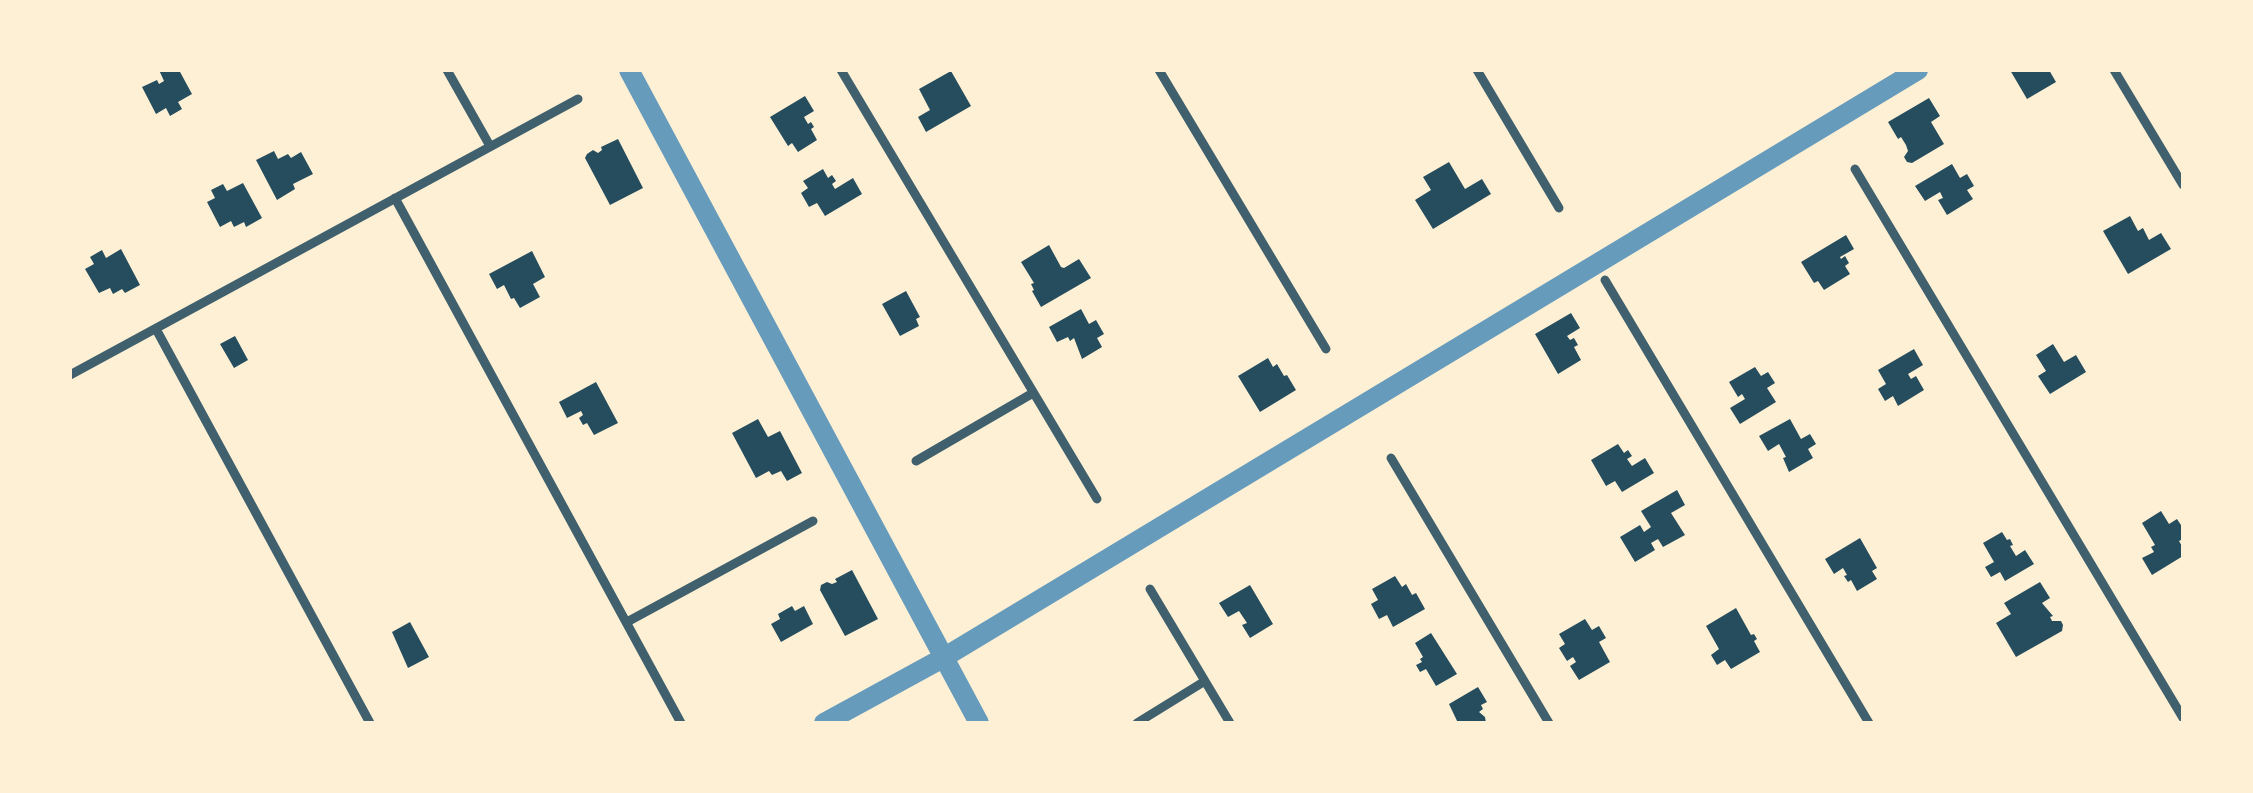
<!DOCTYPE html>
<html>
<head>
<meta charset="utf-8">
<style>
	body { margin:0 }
	#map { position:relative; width:2253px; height:793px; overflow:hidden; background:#fdf0d5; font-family:Bitter,serif }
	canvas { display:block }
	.frame { position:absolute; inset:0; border:72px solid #fdf0d5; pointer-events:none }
</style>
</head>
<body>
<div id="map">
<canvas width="2253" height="793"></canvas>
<div class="frame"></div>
</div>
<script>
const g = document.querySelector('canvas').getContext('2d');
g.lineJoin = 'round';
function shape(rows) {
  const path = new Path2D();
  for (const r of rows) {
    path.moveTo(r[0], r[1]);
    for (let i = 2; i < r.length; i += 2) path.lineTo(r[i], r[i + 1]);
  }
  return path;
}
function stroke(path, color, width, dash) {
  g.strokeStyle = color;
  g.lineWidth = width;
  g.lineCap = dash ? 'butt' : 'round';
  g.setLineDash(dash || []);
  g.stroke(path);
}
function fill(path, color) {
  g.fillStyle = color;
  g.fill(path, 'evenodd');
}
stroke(shape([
	[629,70,979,723],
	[824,723,943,658,1918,70]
]), '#669bbc', 20);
fill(shape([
	[159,70,179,70,192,94,178,102,182,109,170,116,166,108,156,114,142,87,157,80,159,84,164,81],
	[2010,70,2049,70,2056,82,2027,99],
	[951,71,971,106,926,132,918,117,930,110,919,89],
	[805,96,814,111,804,117,808,124,811,122,814,127,811,129,817,140,798,152,792,143,788,146,770,117],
	[1929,98,1940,116,1931,122,1944,144,1912,163,1907,162,1904,157,1908,151,1906,145,1901,137,1898,139,1888,122],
	[618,139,643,188,610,205,585,158,587,154,593,150,598,153,602,150,601,147],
	[274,151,278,159,288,154,291,158,301,152,313,174,293,184,295,189,277,200,256,160],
	[1449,162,1465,189,1482,179,1491,194,1433,229,1415,200,1431,190,1423,177],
	[1952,164,1960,178,1967,174,1974,186,1967,190,1973,199,1947,215,1938,200,1943,198,1940,192,1925,201,1915,186],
	[823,169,828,178,832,175,836,181,832,184,835,189,853,178,862,194,825,216,817,203,809,207,801,193,808,188,803,181],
	[243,183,262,218,246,227,244,222,234,227,231,221,220,227,207,202,215,198,211,190,223,184,227,191],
	[2130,216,2138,231,2143,228,2149,240,2161,233,2171,249,2128,274,2103,231],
	[1846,235,1854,249,1840,257,1841,259,1845,256,1849,263,1845,266,1850,274,1824,290,1818,281,1814,283,1801,262],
	[1049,245,1061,267,1064,268,1079,259,1091,278,1041,307,1032,291,1034,290,1031,284,1034,283,1021,262],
	[121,249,140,285,125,293,122,289,113,294,110,288,99,293,85,269,94,264,90,257,102,250,106,258],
	[532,251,545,277,533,284,540,297,520,308,514,298,511,299,504,285,497,289,489,274],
	[906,291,920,317,916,319,919,326,900,336,882,304],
	[1081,309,1089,324,1096,320,1104,334,1097,338,1102,347,1082,359,1074,338,1070,341,1068,337,1057,342,1049,327],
	[1571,313,1580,328,1567,336,1570,340,1574,338,1578,345,1574,347,1581,360,1558,374,1535,334],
	[235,336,248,360,234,368,220,344],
	[2053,344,2064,362,2076,355,2086,372,2050,394,2038,376,2046,371,2036,355],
	[1914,349,1923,365,1908,374,1911,379,1916,376,1924,390,1898,406,1893,396,1885,401,1878,389,1886,384,1878,370],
	[1268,358,1273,367,1277,364,1284,376,1287,375,1296,390,1260,412,1238,376],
	[1755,367,1761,376,1768,372,1775,383,1767,388,1776,402,1740,424,1730,408,1745,399,1742,394,1738,397,1729,382],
	[596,382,618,423,594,435,587,423,583,425,579,418,583,415,581,411,567,418,559,402],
	[758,419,768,437,780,431,802,473,787,481,781,471,772,475,769,471,756,478,732,433],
	[1790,419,1801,439,1810,434,1816,444,1808,449,1813,458,1789,472,1783,458,1786,457,1779,444,1768,451,1759,436],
	[1618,444,1624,453,1628,450,1632,456,1627,459,1632,466,1645,458,1654,473,1622,492,1615,481,1606,486,1591,460],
	[1677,490,1685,505,1671,513,1685,535,1663,547,1658,539,1651,543,1655,550,1635,562,1620,537,1640,525,1644,532,1651,527,1641,511],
	[2161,511,2169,524,2177,519,2183,528,2183,539,2179,541,2183,548,2183,556,2152,575,2142,558,2154,552,2151,547,2155,545,2142,523],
	[2002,532,2007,540,2010,539,2013,545,2010,546,2016,556,2025,550,2034,564,2005,581,2000,572,1991,577,1985,567,1994,562,1983,543],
	[1860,538,1877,568,1872,571,1877,579,1857,591,1851,580,1848,582,1844,576,1847,575,1843,568,1834,574,1825,559],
	[852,570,878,619,845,636,820,590,821,585,827,582,832,584,837,582,835,579],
	[1395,576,1402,587,1406,584,1412,595,1416,593,1425,609,1393,627,1387,615,1379,619,1371,604,1378,600,1372,589],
	[2040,582,2050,598,2042,603,2053,616,2050,617,2052,621,2061,621,2063,625,2062,631,2016,657,1996,623,2011,614,2004,603],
	[1250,585,1273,624,1250,638,1242,625,1247,623,1239,611,1228,617,1219,603],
	[792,606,795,611,804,606,813,624,781,642,771,624,780,619,778,614],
	[1736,608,1751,635,1754,634,1757,639,1754,641,1760,652,1731,669,1725,660,1717,665,1711,655,1719,649,1706,626],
	[1585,619,1592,630,1599,626,1606,638,1599,642,1610,662,1579,680,1570,666,1576,662,1573,657,1567,661,1559,648,1565,644,1559,634],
	[410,622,429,657,408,668,392,632],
	[1431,633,1457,674,1436,686,1426,669,1420,672,1416,665,1422,662,1420,659,1423,657,1415,643],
	[1478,687,1487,702,1481,705,1483,709,1479,712,1485,717,1486,723,1458,723,1449,704]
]), '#264d5e');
stroke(shape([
	[447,70,490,146],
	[841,70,1097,499],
	[1159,70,1326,349],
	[1477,70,1559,208],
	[2114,70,2183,185],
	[1855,169,2183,718],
	[395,198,681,723],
	[1605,280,1869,723],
	[156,329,370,723],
	[70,375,578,99],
	[1391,458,1549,723],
	[916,461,1033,393],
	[1150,589,1230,723],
	[627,622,813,521],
	[1137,723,1205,681]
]), '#3f606c', 9);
</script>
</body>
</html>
